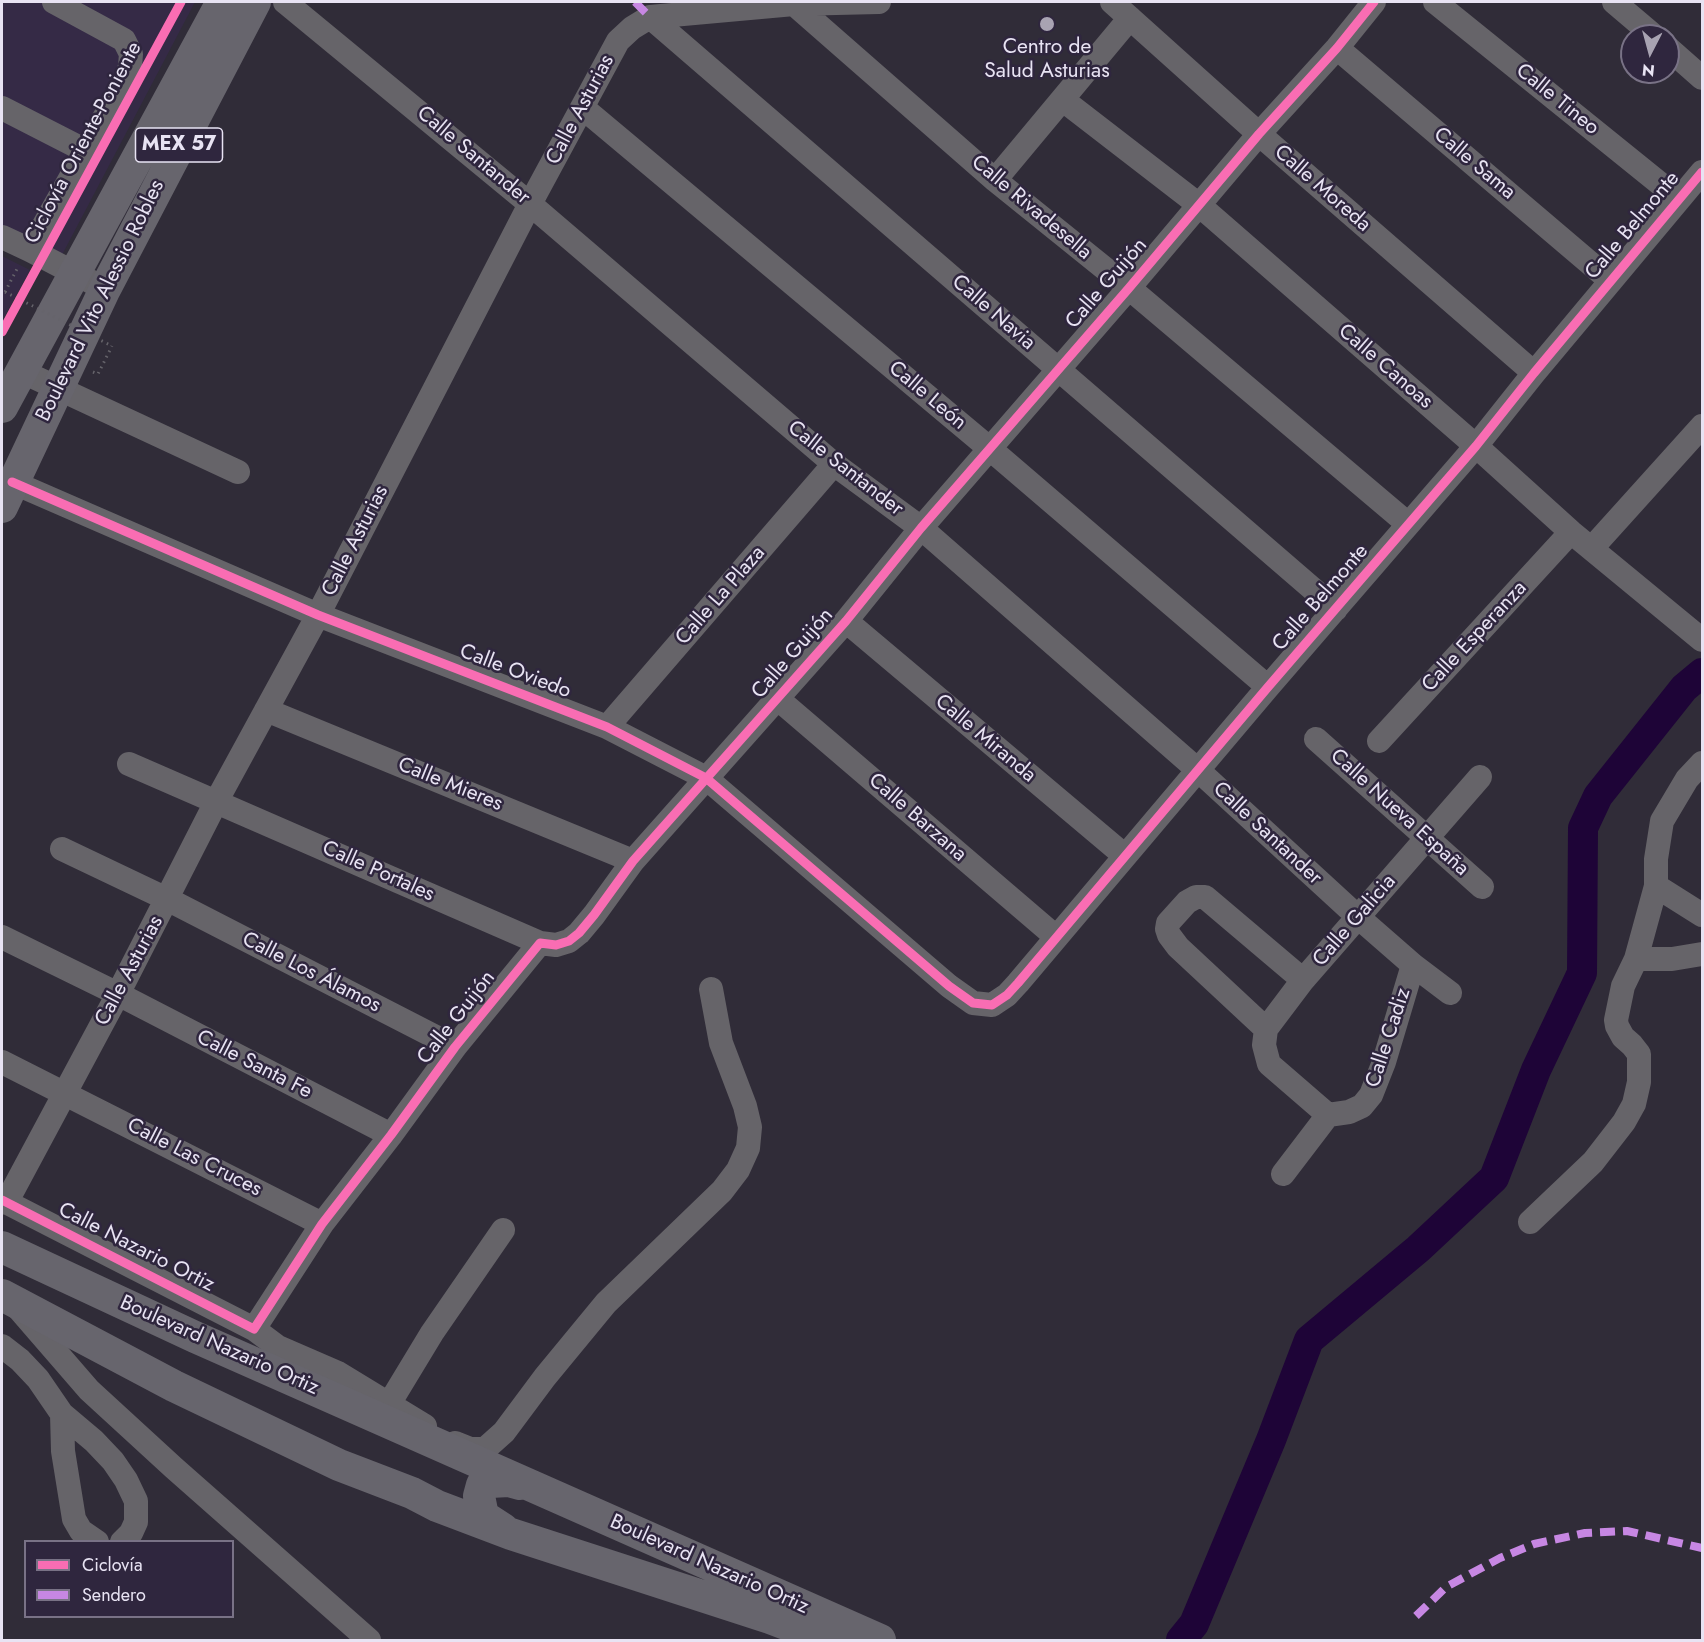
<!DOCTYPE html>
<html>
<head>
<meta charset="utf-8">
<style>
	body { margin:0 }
	#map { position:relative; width:1704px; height:1642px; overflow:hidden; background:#302c38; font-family:Jost,sans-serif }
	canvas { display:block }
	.frame { position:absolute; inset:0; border:3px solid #e8e3f3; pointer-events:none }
	.legend { position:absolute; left:24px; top:1540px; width:210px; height:78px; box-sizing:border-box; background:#2f263e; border:2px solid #797286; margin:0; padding:8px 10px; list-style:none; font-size:18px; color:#e8e3f3 }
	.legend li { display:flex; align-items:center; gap:12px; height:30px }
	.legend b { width:30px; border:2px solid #797286 }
	.north { position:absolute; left:1620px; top:24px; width:60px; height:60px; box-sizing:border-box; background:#2f263e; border:2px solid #797286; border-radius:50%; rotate:186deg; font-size:16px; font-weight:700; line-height:24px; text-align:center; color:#e8e3f3 }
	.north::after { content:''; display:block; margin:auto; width:21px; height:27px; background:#a8a3b2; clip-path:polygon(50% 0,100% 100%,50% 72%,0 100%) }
</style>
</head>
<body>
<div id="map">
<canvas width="1704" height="1642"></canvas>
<div class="frame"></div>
<ul class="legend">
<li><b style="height:8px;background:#f96db3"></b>Ciclovía</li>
<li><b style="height:8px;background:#c787e3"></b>Sendero</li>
</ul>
<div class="north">N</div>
</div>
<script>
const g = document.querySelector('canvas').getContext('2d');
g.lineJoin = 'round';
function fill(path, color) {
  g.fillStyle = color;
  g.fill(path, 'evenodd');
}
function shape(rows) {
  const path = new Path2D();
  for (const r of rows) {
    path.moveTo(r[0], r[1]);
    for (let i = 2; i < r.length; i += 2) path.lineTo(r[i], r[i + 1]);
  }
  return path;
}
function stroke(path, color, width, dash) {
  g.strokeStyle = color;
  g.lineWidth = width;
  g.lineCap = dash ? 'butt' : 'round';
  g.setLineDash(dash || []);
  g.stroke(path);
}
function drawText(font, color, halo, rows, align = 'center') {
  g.font = font + ' Jost,sans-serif';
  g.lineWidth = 5;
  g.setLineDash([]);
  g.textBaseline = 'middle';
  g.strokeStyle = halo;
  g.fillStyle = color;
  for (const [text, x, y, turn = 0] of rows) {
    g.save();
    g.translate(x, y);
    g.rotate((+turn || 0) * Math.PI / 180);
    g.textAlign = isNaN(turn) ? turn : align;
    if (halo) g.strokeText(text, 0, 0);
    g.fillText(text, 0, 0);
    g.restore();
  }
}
fill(shape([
	[2,2,195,2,53,272,2,248],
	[2,256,30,270,2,321]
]), '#352a46');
stroke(shape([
	[1181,1640,1194,1624,1271,1440,1309,1340,1418,1249,1494,1178,1536,1070,1582,973,1583,828,1598,796,1684,688,1702,673]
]), '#1e0437', 30);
stroke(shape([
	[5,292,18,267],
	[93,372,98,374,112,346]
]), '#66646b', 3, [1.5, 4.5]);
stroke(shape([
	[285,2,530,204,834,464,921,528,1199,771,1358,917,1413,965,1450,993],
	[1112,2,1259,134,1534,373],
	[1435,2,1679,199],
	[1614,2,1654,36],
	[794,4,995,180,1129,288,1408,524],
	[650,17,1336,609],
	[1337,48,1611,281],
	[1668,48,1702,78],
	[1063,100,1199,205,1476,446,1571,532,1702,640],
	[2,108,86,151],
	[583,108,989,448,1268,687],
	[995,180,1130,18],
	[2,237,30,250,127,77,130,66,131,54,124,40,54,2],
	[30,250,105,289],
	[21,371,238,472],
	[12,482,318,615,607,727,706,778,949,986,973,1003,992,1005,1007,995,1018,983,1268,687,1476,446,1534,373,1702,172],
	[1592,548,1702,426],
	[846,621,1125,856],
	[778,699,1056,937],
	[266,710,633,861],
	[607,727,834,464],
	[1316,739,1482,887],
	[1379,741,1571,532],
	[129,764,540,943],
	[62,849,167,899,455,1047],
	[1656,886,1702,915],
	[2,937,118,994,391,1135],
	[1636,959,1656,886,1656,859,1662,821,1687,779,1702,763],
	[1266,1029,1178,947,1169,935,1167,929,1168,923,1187,902,1196,897,1205,897,1303,980],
	[2,1062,322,1224],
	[1328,1115,1269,1064,1264,1045,1266,1029,1303,980,1480,777],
	[1283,1174,1328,1115,1349,1112,1362,1106,1371,1095,1384,1062,1413,965],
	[2,1200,254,1329,278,1347,338,1373,425,1426],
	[6,1203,118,994,216,802,318,615,530,204,618,41,632,28,650,17,794,4,879,2],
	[1530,1222,1593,1162,1624,1122,1634,1104,1639,1082,1639,1054,1632,1045,1623,1037,1617,1026,1616,1020,1623,986,1636,959,1672,959,1702,954],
	[18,1308,89,1390,174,1468,369,1640],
	[254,1329,322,1224,391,1135,455,1047,540,943,556,945,569,941,579,933,594,915,633,861,846,621,921,528,1129,288,1259,134,1337,48,1374,2],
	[2,1346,20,1360,38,1379,62,1414,94,1441,113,1461,126,1480,136,1501,136,1522,131,1533,122,1542],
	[389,1404,432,1333,503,1230],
	[62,1414,63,1451,74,1519,81,1531,97,1542],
	[455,1443,470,1449,485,1449,504,1432,545,1377,606,1303,722,1191,738,1170,748,1148,750,1127,745,1106,721,1043,711,989]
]), '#666469', 24);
stroke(shape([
	[2,407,222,2],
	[2,507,105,289,255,2],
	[2,1247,195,1337,880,1640],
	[2,1295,174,1386,339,1465,412,1493,437,1506,511,1534,770,1618,828,1640],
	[503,1529,483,1516,479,1496,482,1485,490,1482,509,1481,520,1484]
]), '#67656d', 32);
stroke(shape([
	[5,292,112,346]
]), '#66646b', 3, [1.5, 4.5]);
stroke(shape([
	[635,2,650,17],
	[1416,1616,1446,1587,1500,1558,1534,1544,1585,1533,1627,1531,1702,1548]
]), '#c787e3', 8, [15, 8]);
stroke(shape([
	[2,332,181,2],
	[12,482,318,615,607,727,706,778,949,986,973,1003,992,1005,1007,995,1018,983,1268,687,1476,446,1534,373,1702,172],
	[2,1200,254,1329,322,1224,391,1135,455,1047,540,943,556,945,569,941,579,933,594,915,633,861,846,621,921,528,1129,288,1259,134,1337,48,1374,2]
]), '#f96db3', 9);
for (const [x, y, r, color] of [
	[1047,24,8,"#a8a3b2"]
]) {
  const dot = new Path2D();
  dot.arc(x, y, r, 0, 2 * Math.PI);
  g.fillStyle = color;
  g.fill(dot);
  stroke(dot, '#2f263e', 2);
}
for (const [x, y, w] of [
	[179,145,87]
]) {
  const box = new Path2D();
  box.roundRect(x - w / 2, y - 17, w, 34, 4.5);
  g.fillStyle = '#2f263e';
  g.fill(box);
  stroke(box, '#e8e3f3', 1.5);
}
drawText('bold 20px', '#e8e3f3', null, [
	["MEX 57",179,145]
]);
drawText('21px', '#e8e3f3', '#2f263e', [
	["Centro de",1047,48],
	["Salud Asturias",1047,72]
]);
drawText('21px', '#e8e3f3', '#2f263e', [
	["Calle Tineo",1557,100,39],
	["Calle Asturias",581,110,-62],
	["Ciclovía Oriente-Poniente",84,143,-62],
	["Calle Santander",473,156,40],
	["Calle Sama",1474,164,40],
	["Calle Moreda",1322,189,41],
	["Calle Rivadesella",1031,208,40],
	["Calle Belmonte",1633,226,-50],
	["Calle Guijón",1107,284,-49],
	["Boulevard Vito Alessio Robles",101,301,-64],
	["Calle Navia",993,313,41],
	["Calle Canoas",1385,367,41],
	["Calle León",927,396,40],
	["Calle Santander",845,469,38],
	["Calle Asturias",356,541,-63],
	["Calle La Plaza",721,596,-49],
	["Calle Belmonte",1321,598,-49],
	["Calle Esperanza",1475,637,-47],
	["Calle Guijón",793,654,-49],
	["Calle Oviedo",515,672,21],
	["Calle Miranda",985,739,40],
	["Calle Mieres",450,785,22],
	["Calle Nueva España",1399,813,42],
	["Calle Barzana",917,818,41],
	["Calle Santander",1267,834,43],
	["Calle Portales",378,872,24],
	["Calle Galicia",1355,921,-49],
	["Calle Asturias",130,971,-62],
	["Calle Los Álamos",311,973,27],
	["Calle Guijón",457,1018,-52],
	["Calle Cadiz",1389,1038,-72],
	["Calle Santa Fe",254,1065,27],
	["Calle Las Cruces",194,1158,27],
	["Calle Nazario Ortiz",136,1248,27],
	["Boulevard Nazario Ortiz",219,1346,24],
	["Boulevard Nazario Ortiz",709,1565,24]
]);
</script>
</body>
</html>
